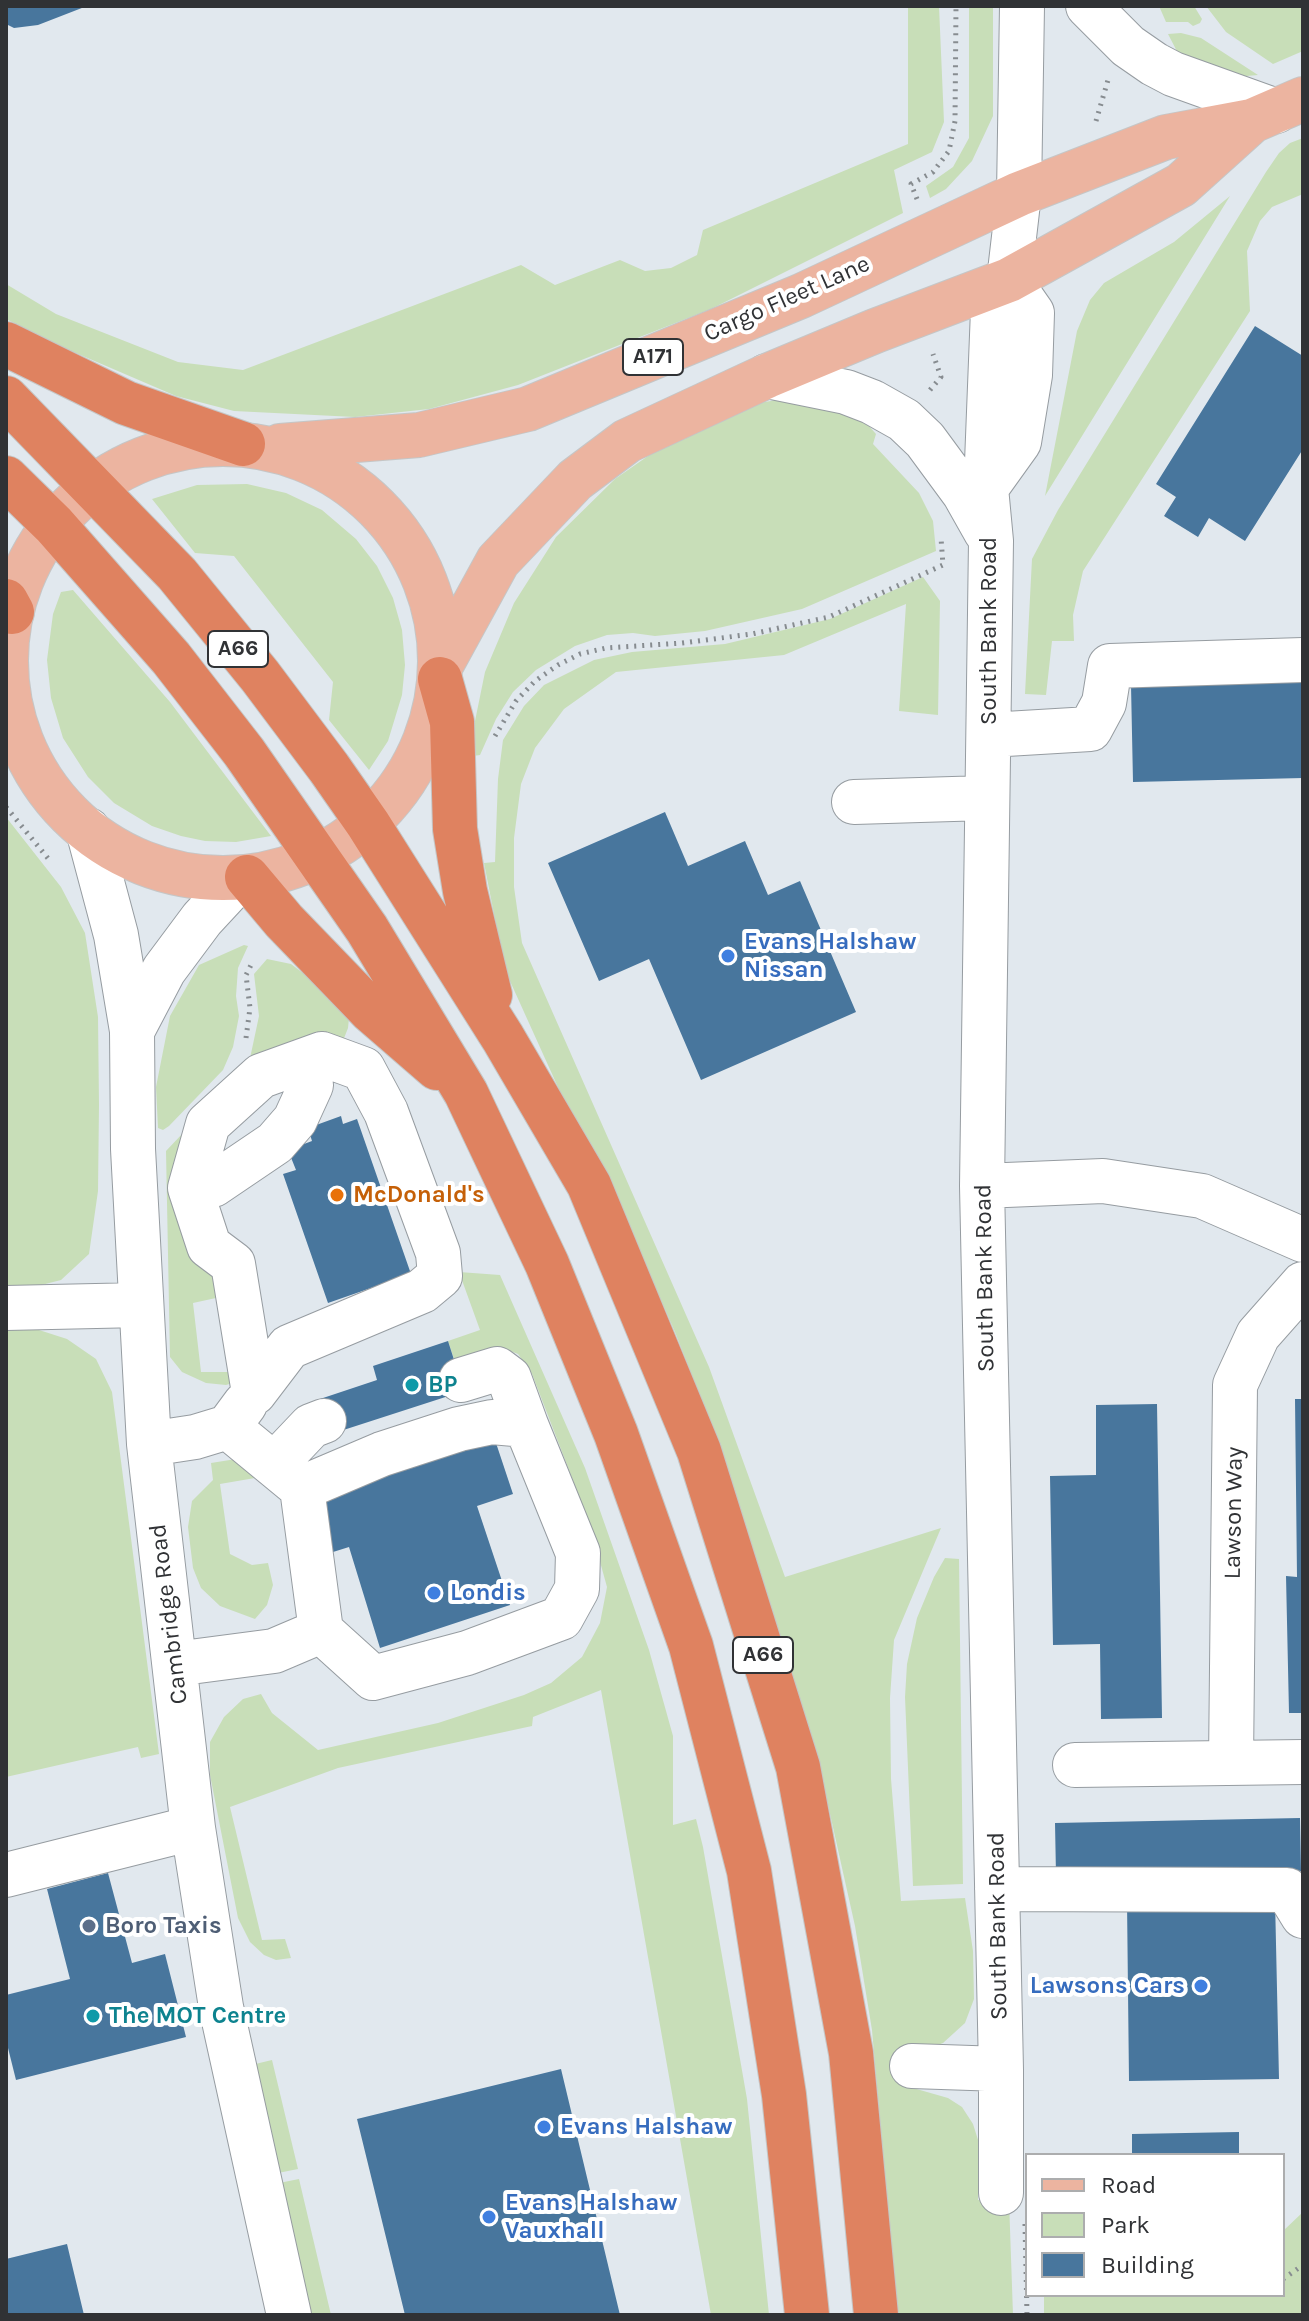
<!DOCTYPE html>
<html>
<head>
<meta charset="utf-8">
<style>
	body { margin:0 }
	#map { position:relative; width:1309px; height:2321px; overflow:hidden; background:#e1e8ee; font-family:Karla,sans-serif }
	canvas { display:block }
	.frame { position:absolute; inset:0; border:8px solid #303235; pointer-events:none }
	.legend { position:absolute; left:1025px; top:2153px; width:260px; height:144px; box-sizing:border-box; background:#fff; border:2px solid #acadae; margin:0; padding:10px 14px; list-style:none; font-size:24px; color:#303235 }
	.legend li { display:flex; align-items:center; gap:16px; height:40px }
	.legend b { width:40px; border:2px solid #acadae }
</style>
</head>
<body>
<div id="map">
<canvas width="1309" height="2321"></canvas>
<div class="frame"></div>
<ul class="legend">
<li><b style="height:10px;background:#ecb4a0"></b>Road</li>
<li><b style="height:22px;background:#c8deb8"></b>Park</li>
<li><b style="height:22px;background:#48769d"></b>Building</li>
</ul>
</div>
<script>
const g = document.querySelector('canvas').getContext('2d');
g.lineJoin = 'round';
function fill(path, color) {
  g.fillStyle = color;
  g.fill(path, 'evenodd');
}
function shape(rows) {
  const path = new Path2D();
  for (const r of rows) {
    if (r.length === 3) {
      path.moveTo(r[0] + r[2], r[1]);
      path.arc(r[0], r[1], r[2], 0, 2 * Math.PI);
      continue;
    }
    path.moveTo(r[0], r[1]);
    for (let i = 2; i < r.length; i += 2) path.lineTo(r[i], r[i + 1]);
  }
  return path;
}
function stroke(path, color, width, dash) {
  g.strokeStyle = color;
  g.lineWidth = width;
  g.lineCap = dash ? 'butt' : 'round';
  g.setLineDash(dash || []);
  g.stroke(path);
}
function drawText(font, color, halo, rows, align = 'center') {
  g.font = font + ' Karla,sans-serif';
  g.lineWidth = 8;
  g.setLineDash([]);
  g.textBaseline = 'middle';
  g.strokeStyle = halo;
  g.fillStyle = color;
  for (const [text, x, y, turn = 0] of rows) {
    g.save();
    g.translate(x, y);
    g.rotate((+turn || 0) * Math.PI / 180);
    g.textAlign = isNaN(turn) ? turn : align;
    if (halo) g.strokeText(text, 0, 0);
    g.fillText(text, 0, 0);
    g.restore();
  }
}
fill(shape([
	[908,6,939,6,944,122,932,152,894,170,903,213,711,309,518,385,429,409,355,417,234,411,176,396,69,350,6,319,6,284,56,314,178,362,243,370,521,265,555,285,620,260,645,271,671,268,697,255,703,230,908,144],
	[969,6,993,6,993,116,972,161,946,189,930,198,926,186,953,167,969,138],
	[1159,6,1194,6,1202,19,1200,23,1193,26,1188,22,1166,22],
	[1206,6,1303,6,1303,51,1273,64,1226,32],
	[1181,33,1201,38,1258,75,1235,77,1182,61,1168,34],
	[1303,138,1303,194,1272,207,1260,221,1247,251,1250,311,1083,571,1073,615,1074,641,1052,641,1046,695,1025,694,1032,559,1058,510,1266,172,1279,153,1290,143],
	[1230,196,1045,496,1077,331,1090,300,1104,283,1174,242],
	[782,399,832,406,869,426,876,434,873,444,919,493,933,521,936,551,802,609,705,631,655,636,633,633,607,635,575,646,536,670,513,692,496,719,480,755,473,756,475,721,485,672,514,603,556,537,615,479,681,433,737,407],
	[247,484,286,493,322,510,356,539,377,566,393,598,402,630,405,665,402,695,388,741,369,770,329,720,333,682,234,556,195,553,152,499,197,485],
	[923,577,940,601,938,715,899,711,906,604,784,655,616,672,564,709,535,748,521,784,514,838,514,887,522,943,709,1367,785,1577,941,1528,894,1640,890,1698,891,1779,901,1901,965,1898,973,1951,974,1999,965,2023,943,2043,912,2055,913,2088,948,2098,962,2107,973,2124,979,2143,978,2200,1009,2200,1013,2315,897,2315,872,2030,855,1926,822,1778,724,1458,675,1332,629,1228,562,1096,505,970,484,863,495,862,498,779,503,740,524,706,544,685,594,660,632,652,725,644,830,619],
	[73,590,170,702,271,836,236,842,205,841,181,836,152,826,114,803,88,777,63,738,51,698,47,660,53,614,61,592],
	[6,817,61,887,85,933,98,1017,99,1105,98,1191,89,1254,61,1280,6,1294],
	[244,945,248,946,238,968,236,996,239,1016,233,1047,223,1070,169,1126,163,1130,158,1128,156,1087,170,1016,199,965],
	[267,959,291,964,312,980,349,1018,348,1028,341,1046,197,1127,225,1296,193,1303,201,1372,234,1372,236,1382,226,1385,206,1383,182,1372,170,1357,166,1151,249,1063,259,1016,254,974],
	[459,1272,500,1275,585,1468,649,1650,673,1736,673,1825,696,1819,703,1847,747,2099,769,2315,711,2315,601,1690,533,1717,532,1726,338,1768,230,1807,262,1940,285,1939,291,1958,276,1960,264,1955,250,1942,238,1918,210,1775,210,1742,224,1717,243,1699,261,1694,272,1713,318,1750,438,1723,524,1695,551,1683,582,1657,600,1623,607,1587,589,1522,532,1374,518,1354,505,1349,456,1365,448,1341,480,1330],
	[6,1330,39,1330,67,1339,96,1359,112,1392,159,1754,141,1758,138,1747,6,1777],
	[236,1459,251,1467,255,1478,220,1484,230,1554,252,1565,268,1563,273,1585,267,1605,255,1619,220,1606,201,1588,193,1568,188,1527,192,1501,213,1480,211,1463],
	[945,1558,959,1559,963,1884,913,1886,905,1697,907,1664,917,1618,934,1577],
	[272,2060,298,2169,273,2174,247,2066],
	[299,2179,331,2315,303,2315,274,2184],
	[1303,2212,1303,2315,1044,2315,1044,2295,1283,2295,1283,2231]
]), '#c8deb8');
fill(shape([
	[6,6,87,6,38,25,14,28,6,24],
	[1255,326,1303,356,1303,449,1245,541,1209,518,1198,537,1164,516,1176,497,1156,484],
	[1303,681,1303,778,1133,782,1131,685],
	[665,812,688,866,745,841,768,895,800,881,856,1012,701,1080,649,959,599,981,548,863],
	[341,1116,343,1124,357,1119,411,1274,328,1303,283,1174,296,1170,288,1150,312,1141,308,1128],
	[448,1341,464,1391,328,1435,317,1400,377,1380,373,1366],
	[1295,1399,1303,1399,1303,1713,1289,1713,1286,1576,1297,1577],
	[1157,1404,1162,1718,1101,1719,1100,1644,1053,1645,1050,1476,1096,1475,1096,1405],
	[494,1437,513,1494,477,1506,510,1605,380,1648,349,1547,333,1552,315,1495],
	[1300,1818,1301,1871,1056,1875,1055,1823],
	[108,1873,132,1963,165,1954,186,2037,16,2080,6,2040,6,1995,70,1979,47,1889],
	[1275,1899,1279,2079,1129,2081,1127,1901],
	[561,2069,620,2315,405,2315,357,2119],
	[1239,2132,1239,2155,1132,2155,1132,2134],
	[67,2244,84,2315,6,2315,6,2259]
]), '#48769d');
const minor = shape([
	[1088,6,1128,46,1154,64,1173,74,1276,111],
	[767,376,846,392,872,402,904,420,925,440,964,493,986,532],
	[986,488,1019,442,1030,375,1032,313,1009,280],
	[989,735,1090,729,1104,703,1110,666,1303,660],
	[854,802,986,798],
	[88,830,116,935,132,1031,133,1149,149,1444,193,1828,221,2007,289,2315],
	[132,1031,164,970,202,919,240,878],
	[322,1054,363,1069,386,1112,438,1253,440,1276,422,1291,289,1347,254,1393,233,1264,209,1246,190,1188,208,1124,261,1076,322,1054],
	[213,1185,275,1143,295,1120,311,1085],
	[982,1186,1103,1181,1202,1196,1303,1240],
	[6,1308,141,1305],
	[461,1380,497,1369,509,1378,526,1425],
	[149,1444,195,1437,228,1427,245,1404],
	[274,1465,311,1426,324,1421],
	[302,1488,382,1454,459,1429,492,1422,526,1425,578,1553,577,1589,561,1618,467,1653,373,1678,321,1631],
	[175,1664,274,1651,321,1631,302,1488,228,1427],
	[1231,1763,1235,1385,1258,1335,1303,1284],
	[1075,1765,1303,1762],
	[6,1875,193,1828],
	[997,1889,1287,1890,1303,1916],
	[912,2066,1001,2069],
	[1001,2193,1001,2069,982,1186,991,541,986,488,993,310,1009,280,1019,194,1022,6]
]);
const major = shape([
	[223,661,217],
	[280,446,419,435,528,409,801,296,1019,194,1166,137,1252,121,1303,99],
	[440,667,498,561,575,480,627,441,767,376,875,331,1009,280,1181,185,1252,121]
]);
const highway = shape([
	[6,344,126,403,243,444],
	[6,398,177,574,260,676,329,768,368,824,503,1038,589,1185,699,1451,798,1767,851,2053,876,2315],
	[6,478,54,525,171,658,244,752,367,929,466,1093,547,1264,616,1434,691,1646,749,1871,784,2095,807,2315],
	[6,601,12,612],
	[440,679,452,722,455,829,465,891,490,995],
	[247,877,284,921,370,1010,437,1068]
]);
stroke(minor, '#969ca1', 46);
stroke(major, '#c5c6c6', 46);
stroke(highway, '#c5c6c6', 46);
stroke(shape([
	[1096,121,1108,80],
	[917,199,911,184,933,172,949,151,955,121,956,6],
	[930,390,941,377,933,354],
	[495,736,516,701,535,681,558,665,580,654,606,648,682,643,752,634,829,617,943,565,941,538],
	[6,807,51,862],
	[246,1038,250,1008,246,975,251,965],
	[1025,2224,1027,2315],
	[1283,2279,1303,2265]
]), '#878c90', 5, [2, 6]);
stroke(minor, '#fff', 44);
stroke(major, '#ecb4a0', 44);
stroke(highway, '#df8260', 44);
for (const [x, y, r, color] of [
	[728,956,8,"#3f7fe0"],
	[337,1195,8,"#e8710a"],
	[412,1385,8,"#0f9aa8"],
	[434,1593,8,"#3f7fe0"],
	[89,1926,8,"#5c6f8a"],
	[1201,1986,8,"#3f7fe0"],
	[93,2016,8,"#0f9aa8"],
	[544,2127,8,"#3f7fe0"],
	[489,2217,8,"#3f7fe0"]
]) {
  const dot = new Path2D();
  dot.arc(x, y, r, 0, 2 * Math.PI);
  g.fillStyle = color;
  g.fill(dot);
  stroke(dot, '#fff', 3);
}
for (const [x, y, w] of [
	[653,357,60],
	[238,649,60],
	[763,1655,60]
]) {
  const box = new Path2D();
  box.roundRect(x - w / 2, y - 18, w, 36, 6);
  g.fillStyle = '#fff';
  g.fill(box);
  stroke(box, '#303235', 2);
}
drawText('bold 22px', '#303235', null, [
	["A171",653,357],
	["A66",238,649],
	["A66",763,1655]
]);
drawText('24px', '#303235', '#fff', [
	["Cargo Fleet Lane",787,299,-24],
	["South Bank Road",989,631,-90],
	["South Bank Road",985,1278,-91],
	["Lawson Way",1234,1513,-89],
	["Cambridge Road",169,1614,-97],
	["South Bank Road",998,1926,-91]
]);
drawText('bold 24px', '#366cbe', '#fff', [
	["Evans Halshaw",744,942],
	["Nissan",744,970],
	["Londis",450,1593],
	["Lawsons Cars",1185,1986,"right"],
	["Evans Halshaw",560,2127],
	["Evans Halshaw",505,2203],
	["Vauxhall",505,2231]
], 'left');
drawText('bold 24px', '#c56008', '#fff', [
	["McDonald's",353,1195]
], 'left');
drawText('bold 24px', '#0d838f', '#fff', [
	["BP",428,1385],
	["The MOT Centre",109,2016]
], 'left');
drawText('bold 24px', '#4e5e75', '#fff', [
	["Boro Taxis",105,1926]
], 'left');
</script>
</body>
</html>
